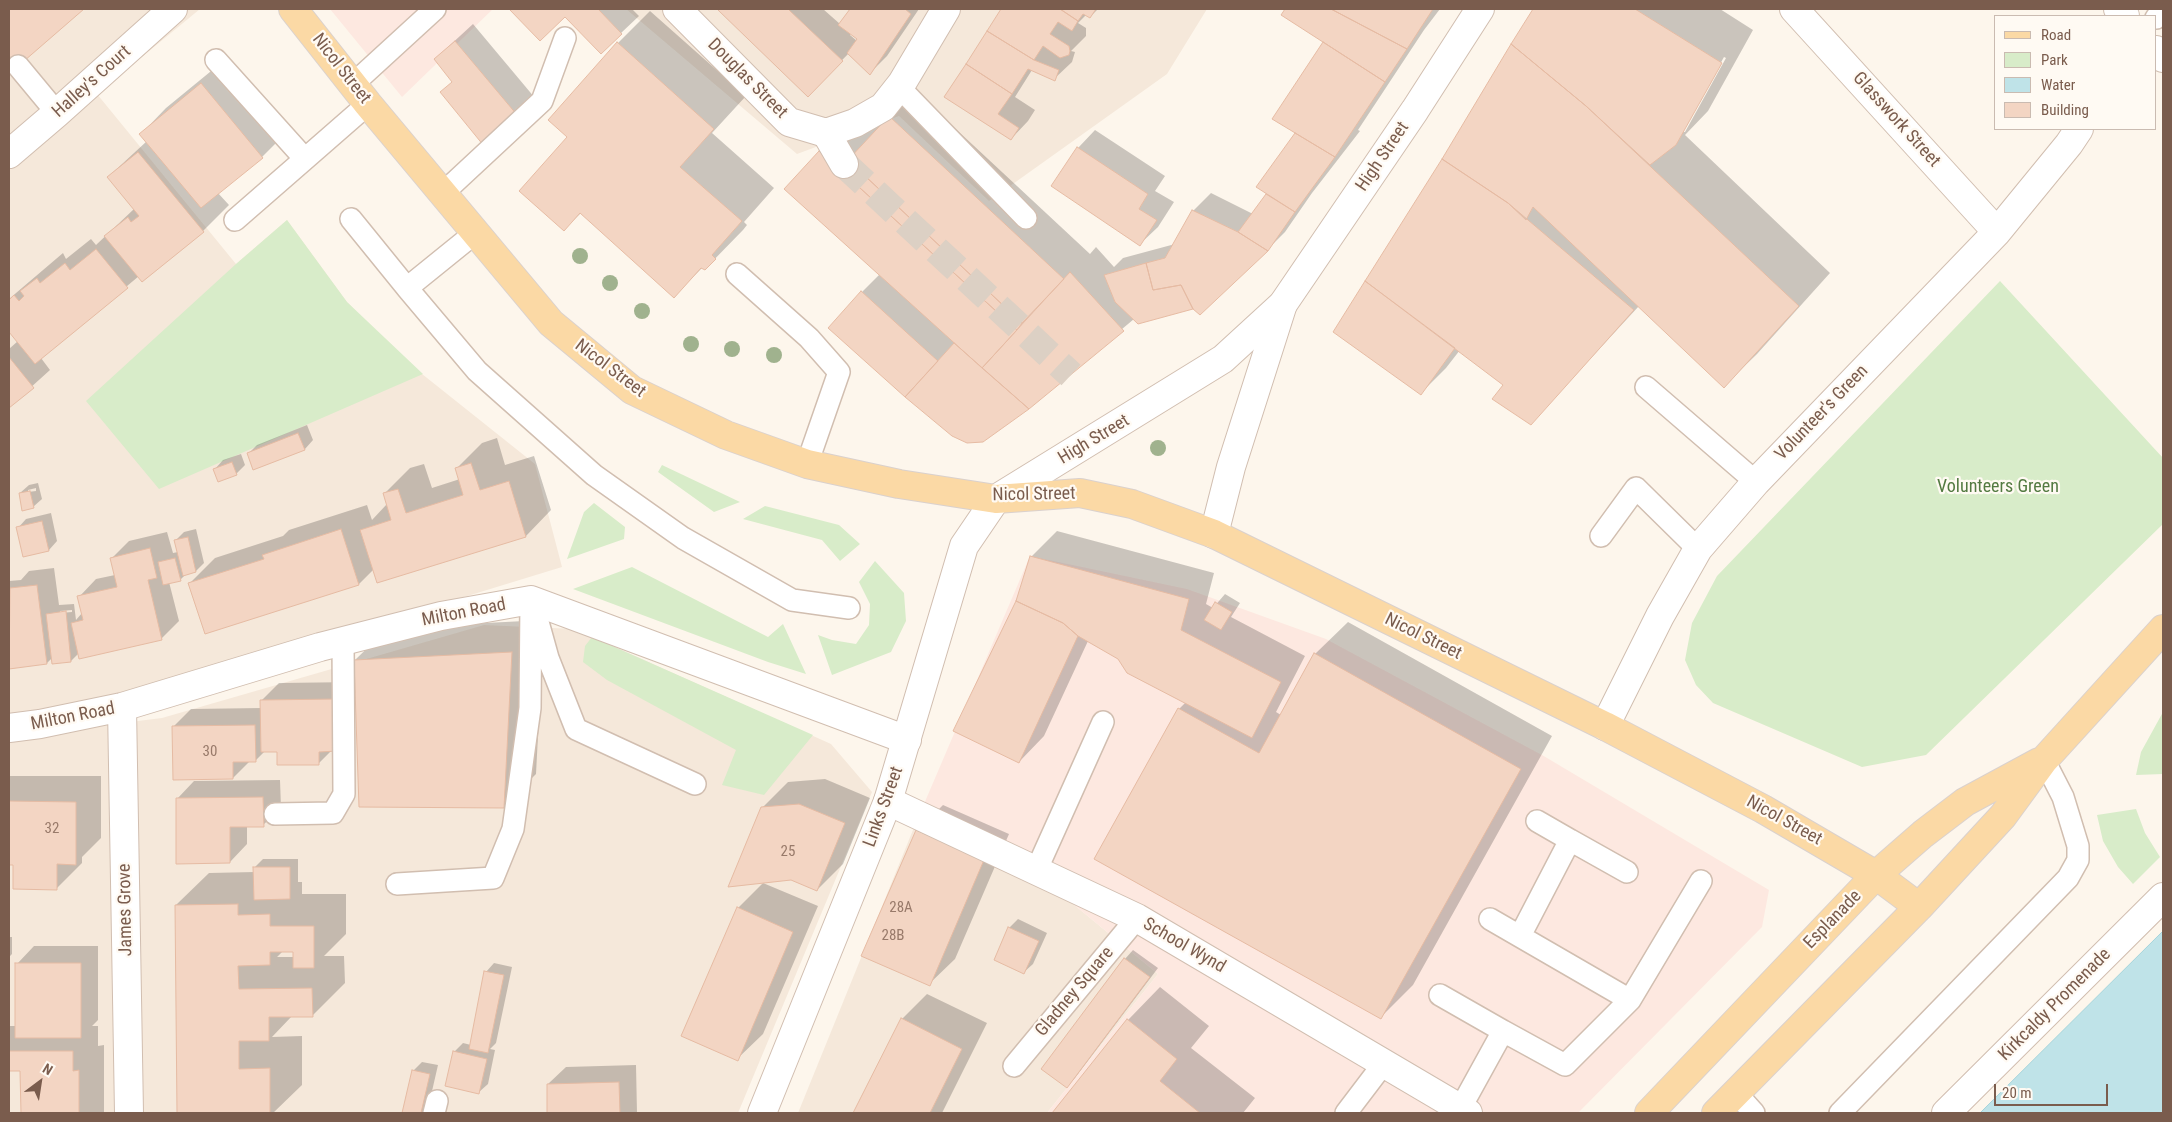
<!DOCTYPE html>
<html>
<head>
<meta charset="utf-8">
<style>
	body { margin:0 }
	#map { position:relative; width:2172px; height:1122px; overflow:hidden; background:#fdf6ec; font-family:"Roboto Condensed",sans-serif }
	canvas { display:block }
	.frame { position:absolute; inset:0; border:10px solid #7a5c4d; pointer-events:none }
	.legend { position:absolute; left:1994px; top:15px; width:162px; height:115px; box-sizing:border-box; background:#fffaf3; border:1px solid #cabbb1; margin:0; padding:6px 9px; list-style:none; font-size:15px; color:#7a5c4d }
	.legend li { display:flex; align-items:center; gap:10px; height:25px }
	.legend b { width:25px; border:1px solid #cabbb1 }
	.north { position:absolute; left:15px; top:1057px; width:50px; height:50px; -webkit-text-stroke:4px #fffaf3; paint-order:stroke; rotate:31deg; font-size:14px; font-weight:700; line-height:20px; text-align:center; color:#7a5c4d }
	.north::after { content:''; display:block; margin:auto; width:18px; height:22px; background:#7a5c4d; clip-path:polygon(50% 0,100% 100%,50% 72%,0 100%) }
	.scale { position:absolute; left:1994px; top:1084px; width:114px; height:22px; box-sizing:border-box; border:2px solid #7a5c4d; border-top:0; padding-left:6px; font-size:15px; line-height:18px; white-space:nowrap; color:#7a5c4d; -webkit-text-stroke:4px #fffaf3; paint-order:stroke }
</style>
</head>
<body>
<div id="map">
<canvas width="2172" height="1122"></canvas>
<div class="frame"></div>
<ul class="legend">
<li><b style="height:6px;background:#fbd9a5"></b>Road</li>
<li><b style="height:14px;background:#d8ecc9"></b>Park</li>
<li><b style="height:14px;background:#bfe3e8"></b>Water</li>
<li><b style="height:14px;background:#f3d5c3"></b>Building</li>
</ul>
<div class="north">N</div>
<div class="scale">20 m</div>
</div>
<script>
const g = document.querySelector('canvas').getContext('2d');
g.lineJoin = 'round';
function fill(path, color) {
  g.fillStyle = color;
  g.fill(path, 'evenodd');
}
function shape(rows) {
  const path = new Path2D();
  for (const r of rows) {
    path.moveTo(r[0], r[1]);
    for (let i = 2; i < r.length; i += 2) path.lineTo(r[i], r[i + 1]);
  }
  return path;
}
function stroke(path, color, width, dash) {
  g.strokeStyle = color;
  g.lineWidth = width;
  g.lineCap = dash ? 'butt' : 'round';
  g.setLineDash(dash || []);
  g.stroke(path);
}
function drawText(font, color, halo, rows, align = 'center') {
  g.font = font + ' "Roboto Condensed",sans-serif';
  g.lineWidth = 4.5;
  g.setLineDash([]);
  g.textBaseline = 'middle';
  g.strokeStyle = halo;
  g.fillStyle = color;
  for (const [text, x, y, turn = 0] of rows) {
    g.save();
    g.translate(x, y);
    g.rotate((+turn || 0) * Math.PI / 180);
    g.textAlign = isNaN(turn) ? turn : align;
    if (halo) g.strokeText(text, 0, 0);
    g.fillText(text, 0, 0);
    g.restore();
  }
}
fill(shape([
	[9,9,200,9,97,94,236,264,287,220,347,302,412,366,535,464,562,567,340,635,54,712,9,716],
	[626,9,1207,9,1167,74,989,201,899,116,797,154],
	[484,625,575,629,831,744,872,792,738,1113,9,1113,9,737,162,718],
	[915,825,1061,894,1158,974,1047,1113,798,1113]
]), '#f5e8da');
fill(shape([
	[330,9,493,9,402,97],
	[1030,556,1187,589,1326,639,1542,755,1769,890,1762,927,1578,1113,1047,1113,1158,974,1061,894,915,825]
]), '#fde8e0');
fill(shape([
	[287,220,347,302,423,374,159,489,86,401,236,264],
	[2000,281,2163,458,2163,524,1926,755,1862,767,1713,703,1696,685,1685,660,1692,623,1717,576],
	[662,465,740,502,714,512,658,472],
	[594,503,625,527,624,539,567,559,584,512],
	[765,506,839,525,860,544,840,561,822,540,743,519],
	[875,561,904,593,906,621,891,652,832,675,818,635,832,640,856,644,869,625,870,604,859,582],
	[632,567,768,637,783,624,806,674,768,662,573,589],
	[592,637,813,735,764,795,722,785,736,750,607,680,583,662,585,646],
	[2163,712,2163,774,2136,775,2141,752],
	[2136,809,2145,833,2160,857,2133,884,2118,867,2103,841,2097,815]
]), '#d8ecc9');
const water = shape([
	[2163,931,2163,1113,1980,1113,2163,931]
]);
fill(water, '#bfe3e8');
stroke(water, '#a5d3da', 1);
fill(shape([
	[9,9,82,9,9,72],
	[511,9,632,9,639,16,601,52,565,15,540,39],
	[721,9,823,9,840,24,852,9,919,9,887,56,870,73,849,53,808,95,719,10],
	[851,33,859,39,857,41,850,35],
	[1002,9,1098,9,1090,17,1086,15,1078,23,1086,28,1086,36,1071,51,1075,52,1072,62,1054,79,1032,70,1015,97,1035,110,1028,121,1011,139,946,97],
	[1287,9,1440,9,1424,30,1358,130,1360,131,1312,193,1285,232,1267,250,1193,307,1134,319,1028,408,982,440,862,292,880,274,820,152,862,109,881,126,915,91,1090,254,1096,247,1114,267,1123,258,1175,244,1193,211,1211,193,1253,214,1268,193,1297,133,1325,42,1283,14],
	[1534,9,1720,9,1753,30,1708,111,1685,135,1830,273,1757,354,1724,386,1639,306,1531,423,1505,384,1460,350,1446,368,1420,394,1443,159],
	[1724,57,1726,58,1685,132,1682,132],
	[650,11,746,96,712,133,774,188,744,222,747,225,743,230,705,269,703,267,674,296,581,213,564,229,569,137,618,43],
	[473,24,535,98,518,115,441,93,453,81,435,59],
	[227,58,288,131,262,157,218,193,229,205,203,231,142,280,139,276,41,358,50,370,9,407,9,349,18,341,9,330,9,299,63,253,66,259,91,239,96,245,134,209,108,177,147,141,141,134,166,108],
	[1095,130,1165,176,1155,191,1174,202,1158,227,1140,244,1078,148],
	[307,425,313,440,305,449,254,468,249,453,257,445],
	[497,438,505,465,534,456,551,510,526,536,378,582,374,569,359,584,206,633,190,583,215,558,283,536,289,530,367,505,372,520,387,504,384,494,410,468,424,464,432,488,460,479,457,468,482,443],
	[241,454,245,465,236,474,215,469,223,460],
	[38,483,42,499,33,507,20,493,29,485],
	[36,488,36,491,28,492,28,490],
	[51,513,57,541,49,550,24,556,18,528,26,519],
	[196,529,204,563,196,571,186,574,180,580,169,582,179,621,161,639,79,653,71,661,53,663,53,657,47,663,9,668,9,581,21,580,29,571,54,568,59,605,74,604,76,620,82,613,79,597,96,579,115,575,112,558,129,541,167,532,173,553,178,552,176,540,184,532],
	[72,610,72,612,60,613,60,611],
	[1057,531,1214,573,1206,604,1213,608,1225,594,1240,603,1231,617,1305,656,1276,712,1281,715,1315,654,1348,622,1552,736,1413,985,1381,1017,1179,709,1186,702,1119,658,1088,641,1044,736,1019,762,1017,601,1031,557],
	[544,620,536,774,503,807,356,693,354,693,354,732,337,750,332,750,318,764,278,750,265,751,255,761,250,761,233,778,174,726,191,709,262,708,262,700,279,683,356,682,355,660,388,628],
	[9,776,101,776,101,838,82,857,82,863,56,889,15,864,9,864],
	[825,779,870,798,843,864,817,890,762,808,788,782],
	[280,780,281,808,263,825,247,826,247,844,230,862,177,799,194,781],
	[943,805,1009,834,955,959,929,984,917,831],
	[263,859,298,859,298,882,302,882,302,894,346,894,346,934,324,956,344,956,345,983,312,1016,292,1016,272,1037,302,1036,302,1085,273,1113,178,1113,176,905,209,873,255,872,255,867],
	[283,951,294,951,294,957,277,957],
	[763,883,818,906,763,1034,737,1059,738,908],
	[1018,919,1047,933,1033,964,1024,972,1009,928],
	[9,937,12,937,12,954,9,957],
	[34,946,98,946,98,1020,92,1026,98,1026,98,1046,104,1045,104,1113,22,1113,22,1070,9,1070,9,1026,17,1026,17,964],
	[1133,950,1158,968,1075,1078,1067,1087,1125,959],
	[494,963,512,967,496,1043,490,1049,495,1050,488,1084,479,1092,454,1052,463,1043,471,1045,486,972],
	[1160,987,1209,1026,1191,1048,1255,1098,1243,1113,1054,1113,1128,1020],
	[927,994,987,1023,942,1113,855,1113,902,1019],
	[422,1062,438,1065,427,1113,403,1113,414,1070],
	[636,1065,637,1113,549,1113,548,1084,566,1067]
]), '#0003');
const building = shape([
	[9,9,84,9,9,74,9,9],
	[509,9,598,9,622,34,601,54,565,17,540,41,509,9],
	[719,9,788,9,843,61,808,97,718,10,719,9],
	[850,9,905,9,911,14,870,75,847,53,857,39,838,25,850,9],
	[1001,9,1060,9,1078,21,1072,31,1058,22,1050,34,1069,46,1070,51,1069,55,1060,58,1043,46,1034,60,987,31,1001,9],
	[1060,9,1096,9,1090,18,1083,14,1078,21,1060,9],
	[1285,9,1331,9,1407,49,1385,82,1281,15,1285,9],
	[1331,9,1433,9,1407,49,1331,9],
	[1533,9,1635,9,1722,63,1676,145,1650,165,1586,106,1511,44,1533,9],
	[987,31,1034,60,1059,70,1055,81,1028,69,1012,94,966,64,987,31],
	[455,41,518,116,484,146,440,92,452,82,434,59,455,41],
	[617,42,714,129,680,167,742,221,712,255,716,259,705,270,701,268,674,298,580,213,564,231,519,191,567,137,548,120,617,42],
	[1323,42,1385,82,1335,157,1272,119,1323,42],
	[1511,44,1586,106,1799,306,1724,388,1533,207,1526,220,1508,203,1442,159,1511,44],
	[966,64,1012,94,998,114,1019,128,1011,140,944,97,966,64],
	[201,83,263,158,201,208,139,134,201,83],
	[889,116,1064,279,1022,323,848,160,889,116],
	[1295,133,1335,157,1295,212,1256,187,1295,133],
	[1077,147,1148,194,1139,209,1157,220,1140,246,1051,186,1077,147],
	[819,151,1017,330,982,368,784,189,819,151],
	[138,152,204,232,142,282,104,236,128,217,131,222,139,216,107,177,138,152],
	[1442,159,1508,203,1634,310,1531,425,1492,399,1503,385,1365,281,1442,159],
	[848,160,1022,323,1017,330,839,169,848,160],
	[1266,194,1295,212,1268,251,1238,232,1266,194],
	[1192,210,1238,232,1268,251,1200,315,1193,309,1181,285,1153,290,1146,263,1165,258,1192,210],
	[96,249,128,288,35,364,9,332,9,300,14,295,19,301,24,296,20,291,37,278,40,283,65,263,70,270,96,249],
	[1146,263,1153,290,1181,285,1193,309,1138,324,1115,302,1104,275,1146,263],
	[1070,272,1124,331,1029,409,982,368,1070,272],
	[1365,281,1455,348,1421,395,1333,332,1365,281],
	[861,291,938,361,905,397,828,328,861,291],
	[954,343,1029,409,983,442,967,443,952,436,905,397,954,343],
	[9,357,34,388,9,408,9,357],
	[298,433,305,450,253,470,247,453,298,433],
	[232,462,237,475,218,482,213,469,232,462],
	[471,463,480,490,509,481,526,537,377,583,360,530,391,520,383,493,398,489,406,513,463,495,455,468,471,463],
	[30,491,34,508,22,511,19,493,30,491],
	[42,521,49,551,23,557,16,527,42,521],
	[341,529,359,585,205,634,188,583,264,559,262,555,341,529],
	[188,537,196,572,183,576,174,540,188,537],
	[150,548,157,578,148,580,162,640,79,659,71,623,83,620,77,596,117,587,110,558,150,548],
	[1030,556,1189,599,1181,630,1281,682,1252,738,1127,673,1118,659,1078,636,1063,623,1016,601,1030,556],
	[175,558,181,581,163,585,158,562,175,558],
	[37,585,47,664,9,669,10,588,37,585],
	[1016,601,1063,623,1078,636,1019,763,953,731,1016,601],
	[1215,602,1232,612,1221,630,1204,620,1215,602],
	[66,611,71,662,52,664,46,614,66,611],
	[512,652,504,808,359,807,354,660,512,652],
	[1314,653,1521,769,1381,1019,1094,859,1178,708,1259,753,1314,653],
	[337,699,337,751,319,752,319,765,277,765,277,752,261,752,260,700,337,699],
	[255,725,256,762,233,762,233,779,173,780,172,726,255,725],
	[263,797,264,827,230,827,230,863,176,864,176,798,263,797],
	[9,801,76,802,76,865,57,864,57,890,13,889,13,865,9,865,9,801],
	[799,804,845,823,817,891,791,880,728,887,761,807,799,804],
	[916,830,984,860,930,986,861,956,916,830],
	[253,867,290,867,290,899,254,900,253,867],
	[238,904,238,915,270,914,270,926,314,926,314,968,293,968,293,952,270,952,270,965,238,966,239,989,312,988,313,1017,269,1017,269,1041,239,1041,239,1069,270,1068,270,1113,177,1113,175,905,238,904],
	[737,907,793,932,738,1061,681,1036,737,907],
	[1008,927,1039,941,1024,974,994,960,1008,927],
	[1124,958,1150,977,1067,1088,1041,1069,1124,958],
	[15,963,81,963,81,1038,15,1038,15,963],
	[484,971,504,975,488,1053,469,1049,484,971],
	[901,1018,962,1049,930,1113,853,1113,901,1018],
	[1127,1019,1177,1059,1160,1081,1200,1113,1052,1113,1127,1019],
	[9,1051,73,1051,73,1071,79,1070,79,1113,21,1113,20,1071,9,1071,9,1051],
	[453,1051,487,1059,479,1094,445,1086,453,1051],
	[412,1070,430,1074,421,1113,402,1113,412,1070],
	[619,1082,620,1113,547,1113,547,1084,619,1082]
]);
fill(building, '#f3d5c3');
stroke(building, '#e6bba3', 1);
stroke(shape([
	[844,164,1071,375]
]), '#dcd0c4', 28, [28, 14]);
const service = shape([
	[2156,18,2163,10],
	[216,60,305,159,368,104],
	[18,66,57,113],
	[352,85,435,9],
	[899,87,1026,218],
	[442,194,542,101,565,38],
	[351,219,407,288],
	[235,220,305,159],
	[475,233,407,288,477,371,594,475,683,538,792,600,849,608],
	[737,274,809,338,839,372,807,464],
	[1646,387,1756,482],
	[1601,536,1636,488,1698,549],
	[538,622,548,658,576,729,695,784],
	[275,814,333,813,344,794,343,641],
	[1537,821,1570,840],
	[1036,871,1103,722],
	[397,884,493,878,513,829,530,708,531,600],
	[1490,919,1630,1000],
	[1520,936,1570,840,1627,872],
	[1440,995,1503,1031],
	[1014,1066,1137,918],
	[1736,1093,1754,1113],
	[1460,1109,1503,1031,1565,1065,1630,1000,1701,881],
	[434,1113,437,1101],
	[1346,1113,1384,1063],
	[1840,1113,2068,878,2078,860,2078,846,2063,797,2044,760]
]);
const pedestrian = shape([
	[826,133,844,164],
	[1946,1113,2163,897]
]);
const minor = shape([
	[677,9,789,122,826,133,855,123,883,107,902,83,946,9],
	[1794,9,1997,232],
	[2118,9,2125,16],
	[2156,50,2163,58],
	[9,154,57,113,173,9],
	[1214,534,1231,467,1283,304],
	[122,707,129,1113],
	[1605,726,1660,616,1698,549,1756,482,1997,232,2069,144,2079,129],
	[9,728,40,724,122,707,320,647,441,616,531,600,907,740],
	[888,801,1137,918,1468,1113]
]);
const tertiary = shape([
	[762,1113,888,801,964,546,996,499,1223,359,1283,304,1415,110,1480,9]
]);
const primary = shape([
	[293,9,368,104,551,323,632,390,726,435,807,464,899,484,996,499,1080,493,1132,504,1214,534,1605,726,1763,809,1876,875,1919,907],
	[1649,1113,1876,875,1923,834,1965,802,2039,762],
	[1716,1113,1919,907,2003,816,2044,760,2163,629]
]);
stroke(service, '#d1beb0', 24);
stroke(pedestrian, '#d1beb0', 30);
stroke(minor, '#d1beb0', 30);
stroke(tertiary, '#d1beb0', 30);
stroke(primary, '#dad1cd', 30);
stroke(service, '#fff', 21);
stroke(pedestrian, '#fff', 28);
stroke(minor, '#fff', 28);
stroke(tertiary, '#fff', 28);
stroke(primary, '#fbd9a5', 28);
g.fillStyle = '#a0b28e';
for (const [x, y] of [
	[580,256],
	[610,283],
	[642,311],
	[691,344],
	[732,349],
	[774,355],
	[1158,448]
]) {
  g.beginPath();
  g.arc(x, y, 8, 0, 2 * Math.PI);
  g.fill();
}
drawText('15px', '#987a6a', null, [
	["30",210,752],
	["32",52,829],
	["25",788,852],
	["28A",901,908],
	["28B",893,936]
]);
drawText('18px', '#7a5c4d', '#fffaf3', [
	["Nicol Street",341,69,52],
	["Douglas Street",747,79,45],
	["Halley's Court",92,82,-42],
	["Glasswork Street",1896,120,48],
	["High Street",1383,157,-56],
	["Nicol Street",610,369,37],
	["Volunteer's Green",1822,413,-46],
	["High Street",1094,440,-31],
	["Nicol Street",1034,495,-1],
	["Milton Road",464,613,-11],
	["Nicol Street",1423,637,26],
	["Milton Road",73,717,-11],
	["Links Street",884,807,-70],
	["Nicol Street",1784,821,29],
	["James Grove",126,910,-91],
	["Esplanade",1833,920,-46],
	["School Wynd",1184,946,30],
	["Gladney Square",1075,992,-50],
	["Kirkcaldy Promenade",2055,1005,-45]
]);
drawText('18px', '#537a41', '#fffaf3', [
	["Volunteers Green",1998,487]
]);
</script>
</body>
</html>
